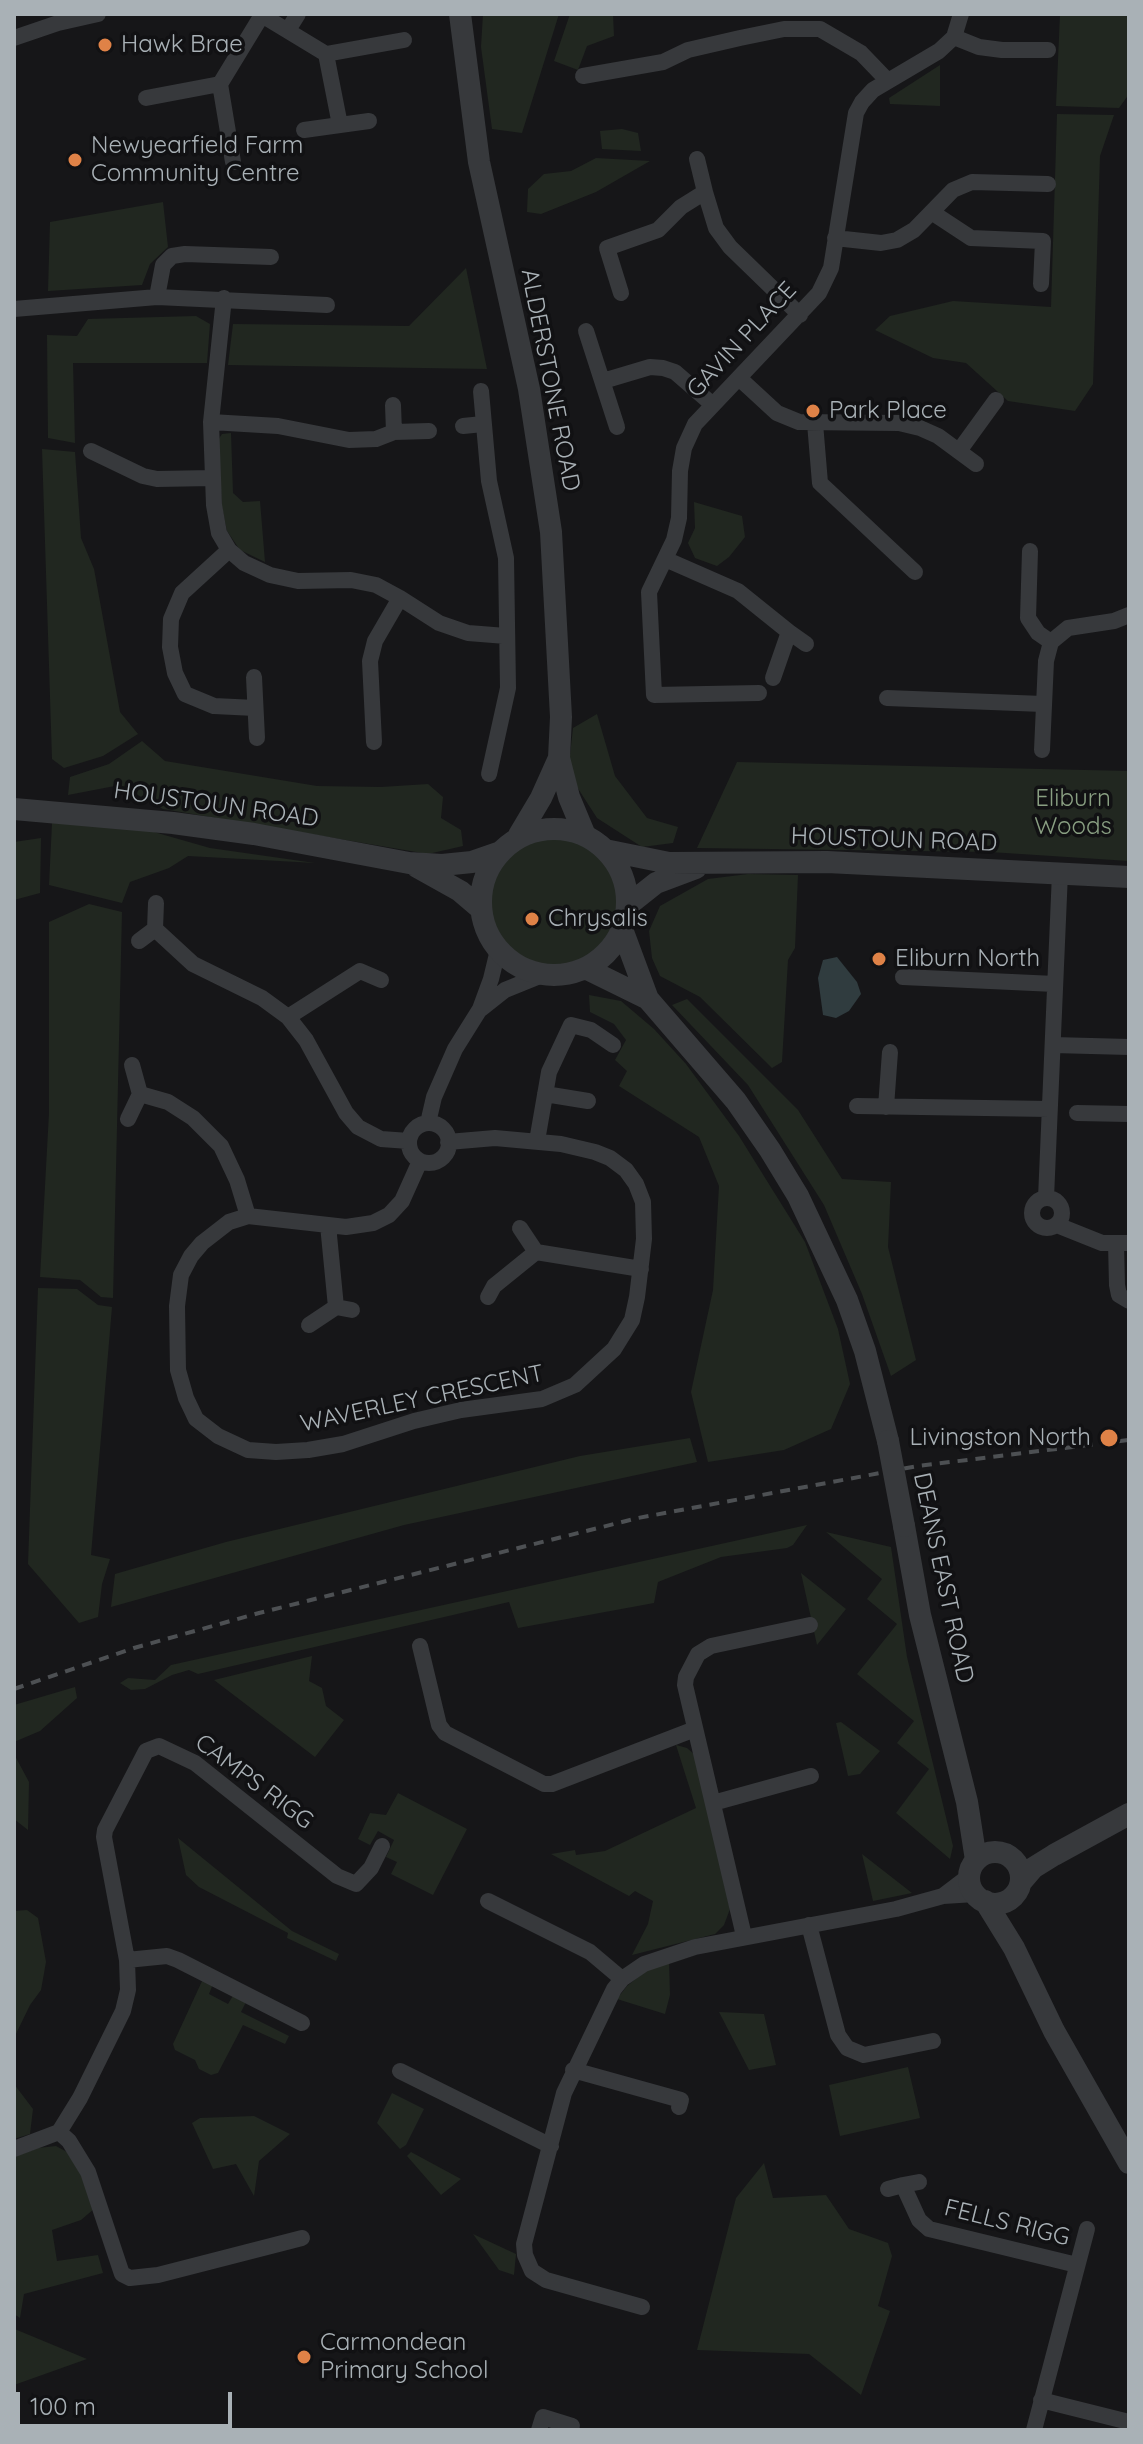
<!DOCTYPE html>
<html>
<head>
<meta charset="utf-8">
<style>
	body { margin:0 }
	#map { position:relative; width:1143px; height:2444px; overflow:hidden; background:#161618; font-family:Quicksand,sans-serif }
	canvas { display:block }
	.frame { position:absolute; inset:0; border:16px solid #a9b1b6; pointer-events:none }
	.scale { position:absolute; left:16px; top:2392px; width:216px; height:36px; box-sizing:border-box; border:4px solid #a9b1b6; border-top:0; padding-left:10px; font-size:24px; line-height:28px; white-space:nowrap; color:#a9b1b6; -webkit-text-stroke:6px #111113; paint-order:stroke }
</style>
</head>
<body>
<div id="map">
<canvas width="1143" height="2444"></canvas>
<div class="frame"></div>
<div class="scale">100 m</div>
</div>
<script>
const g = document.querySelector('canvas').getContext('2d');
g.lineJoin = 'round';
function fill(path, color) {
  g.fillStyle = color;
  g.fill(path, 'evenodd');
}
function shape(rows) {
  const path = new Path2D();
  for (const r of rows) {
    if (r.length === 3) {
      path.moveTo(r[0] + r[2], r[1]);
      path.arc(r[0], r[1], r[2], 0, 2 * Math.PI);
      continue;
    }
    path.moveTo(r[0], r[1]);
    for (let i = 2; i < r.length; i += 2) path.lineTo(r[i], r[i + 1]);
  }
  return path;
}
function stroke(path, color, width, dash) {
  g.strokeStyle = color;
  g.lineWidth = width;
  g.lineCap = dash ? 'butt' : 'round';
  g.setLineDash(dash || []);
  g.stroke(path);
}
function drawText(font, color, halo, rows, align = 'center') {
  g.font = font + ' Quicksand,sans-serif';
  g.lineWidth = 7;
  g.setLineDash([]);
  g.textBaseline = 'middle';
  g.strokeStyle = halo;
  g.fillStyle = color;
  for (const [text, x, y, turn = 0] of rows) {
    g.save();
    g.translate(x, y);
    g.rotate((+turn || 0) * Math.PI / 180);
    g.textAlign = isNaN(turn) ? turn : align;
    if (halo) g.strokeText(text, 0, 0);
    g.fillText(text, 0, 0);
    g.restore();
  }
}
fill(shape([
	[483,14,559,14,522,133,492,129,481,47],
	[570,14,613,14,614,36,587,46,578,70,554,61],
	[1060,14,1129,14,1129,94,1119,108,1056,106],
	[940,65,940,106,890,104,889,98],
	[1057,114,1114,115,1100,156,1093,384,1075,411,1008,401,966,363,933,358,875,330,890,316,953,301,1051,307],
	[622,129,638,133,641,151,602,149,600,131],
	[596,158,650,161,596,192,541,214,527,212,528,189,544,174,571,171],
	[163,202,168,247,150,264,142,285,48,291,50,222],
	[466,268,487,369,228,365,233,324,409,326],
	[196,316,210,324,207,363,73,363,75,443,48,438,47,335,77,336,88,319],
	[231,433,233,493,243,502,260,501,265,562,240,550,227,531,222,507,218,440,222,434],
	[42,449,75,452,81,538,94,569,120,712,138,734,103,756,64,768,52,759],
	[694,502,742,516,745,537,729,557,717,566,695,558,688,543,695,528],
	[597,714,615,776,647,818,678,827,673,843,642,847,597,818,568,773,573,728],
	[142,741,165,761,317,786,381,787,428,784,443,797,441,818,461,830,463,846,428,854,163,809,120,785,68,795,70,777,109,764],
	[737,762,1129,771,1129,861,990,852,697,848],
	[52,823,140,828,210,848,315,863,188,856,169,868,130,882,122,903,49,885],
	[553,901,65],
	[41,838,40,893,14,900,14,842],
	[748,874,798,875,795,948,788,960,782,1062,772,1068,700,997,660,976,652,958,649,931,660,906,708,879],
	[89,904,122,912,113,1298,101,1297,80,1280,40,1277,49,1113,49,922],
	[589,995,621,1001,654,1029,686,1064,739,1136,805,1242,838,1329,850,1384,831,1429,784,1450,708,1462,691,1392,713,1290,719,1186,699,1137,619,1086,627,1071,615,1060,626,1040,614,1024,590,1012],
	[687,999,798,1110,842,1179,891,1182,888,1247,916,1360,891,1376,862,1294,824,1205,748,1085,672,1005],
	[38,1288,77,1289,98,1305,112,1307,91,1555,110,1559,102,1584,98,1617,79,1623,28,1564],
	[690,1438,697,1462,404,1525,111,1607,115,1574,226,1542,580,1456],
	[807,1525,793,1545,787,1548,721,1557,658,1582,654,1603,518,1628,509,1602,198,1674,189,1670,172,1675,145,1689,131,1690,120,1683,128,1678,155,1680,171,1665],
	[826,1532,891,1547,907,1657,953,1846,950,1859,896,1813,929,1769,897,1743,914,1721,857,1674,897,1624,867,1599,882,1579],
	[801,1573,846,1609,817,1645],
	[312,1656,309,1681,322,1688,326,1706,344,1720,315,1757,214,1680],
	[75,1687,77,1698,40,1731,14,1742,14,1705],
	[841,1722,880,1751,860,1774,848,1776,836,1723],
	[676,1745,687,1748,695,1755,730,1909,724,1925,715,1934,632,1955,648,1924,653,1901,635,1891,629,1896,551,1854,575,1850,576,1855,605,1851,696,1808],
	[14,1754,29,1782,28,1830,14,1819],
	[398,1793,467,1829,433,1895,391,1874,397,1862,386,1857,394,1840,378,1831,370,1845,358,1839,370,1813,386,1815],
	[178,1838,292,1931,339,1954,336,1961,287,1938,288,1933,199,1887,186,1875],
	[862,1854,912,1893,873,1901],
	[27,1910,38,1918,46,1962,41,1990,30,2005,14,2038,14,1911],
	[669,1961,670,1995,665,2014,617,1999,627,1986,647,1970],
	[203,1979,213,1984,209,1994,228,2004,234,1994,247,2000,241,2012,289,2036,285,2044,243,2025,218,2073,211,2075,199,2069,195,2060,175,2050,173,2044],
	[719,2012,764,2014,776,2065,749,2070],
	[908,2067,920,2118,840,2136,829,2085],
	[14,2084,33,2109,30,2134,14,2139],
	[392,2093,424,2109,406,2145,400,2149,377,2123],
	[254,2116,290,2134,259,2161,254,2196,236,2164,213,2169,192,2123,200,2118],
	[56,2146,67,2152,81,2175,95,2208,81,2220,52,2230,57,2261,98,2255,103,2273,24,2294,20,2318,14,2314,14,2157,38,2148],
	[411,2152,461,2179,441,2195,407,2156],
	[764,2163,773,2198,826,2195,849,2229,888,2243,892,2256,878,2306,890,2311,861,2395,809,2354,697,2350,736,2198],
	[473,2234,516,2254,514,2275,499,2270],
	[14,2328,17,2330,87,2359,14,2385]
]), '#212720');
fill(shape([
	[837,957,857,982,861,994,849,1011,836,1018,823,1015,818,978,823,960]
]), '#303c3f');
stroke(shape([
	[260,14,326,54,340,125,304,130],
	[288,30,298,14],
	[954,37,979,47,1002,50,1048,50],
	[14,38,58,23,98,14],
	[326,54,404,40],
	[583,76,663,62,688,50,740,38,784,29,820,29,861,53,888,81],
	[146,98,220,84],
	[340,125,369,121],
	[697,159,705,192],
	[233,162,220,84,262,15],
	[933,213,971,238,1043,241,1041,284],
	[835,238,881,243,897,240,914,230,953,190,972,182,1048,184],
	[621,293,607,248,658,230,681,207,705,192,716,228,730,247,800,315],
	[157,297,163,265,172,256,185,254,271,257],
	[224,298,211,422,214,505,219,533,229,550,244,563,270,575,298,581,351,580,376,585,400,598,439,623,468,633,506,636],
	[14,309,157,297,327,305],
	[586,331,617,427],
	[739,378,777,413,799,422,899,423,920,428,938,436,976,464],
	[603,381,650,367,663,368,675,372,713,405],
	[481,391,489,481,506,558,508,688,489,774],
	[393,405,394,432],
	[211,422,278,426,349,440,376,439,394,432,429,431],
	[815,423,820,483,915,572],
	[463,426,483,424],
	[91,451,143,476,157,479,212,478],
	[959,451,996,400],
	[229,550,182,593,171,619,170,647,175,673,185,694,214,706,255,708],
	[1030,551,1028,618,1038,633,1051,642],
	[665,559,738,591,789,632,773,678],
	[789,632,806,644],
	[254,677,257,738],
	[759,693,654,695,649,592,674,540,679,518,680,471,684,448,695,424,819,293,831,268,856,113,862,102,873,90,939,51,954,37,961,14],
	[887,698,1043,704],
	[374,742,370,661,375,641,400,598],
	[1042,750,1046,661,1051,642,1068,628,1114,621,1129,615],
	[155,929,193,964,262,998,288,1017,306,1040,346,1113,358,1127,381,1139,409,1141],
	[139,941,155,929,156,903],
	[903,977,1055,984],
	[481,1009,505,990,542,975],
	[288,1017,360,971,381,980],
	[1053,1045,1129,1047],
	[132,1065,140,1094],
	[545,1094,588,1101],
	[857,1106,1049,1109],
	[886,1107,890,1052],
	[1077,1113,1129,1114],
	[128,1119,140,1094,168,1102,193,1118,221,1146,237,1180,248,1216],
	[428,1123,434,1097,455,1049,480,1009,491,979,498,950],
	[429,1143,20],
	[537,1141,549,1072,571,1025,591,1030,613,1045],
	[420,1161,402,1201,389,1215,373,1223,346,1227,248,1216,229,1222,202,1243,191,1256,181,1275,177,1306,178,1370,186,1398,196,1419,218,1436,248,1450,276,1452,308,1450,343,1444,414,1421,461,1410,542,1399,575,1385,614,1349,632,1320,637,1297,644,1239,643,1202,636,1184,626,1170,610,1158,595,1152,561,1144,495,1138,448,1142],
	[1047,1213,15],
	[1046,1198,1060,873],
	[328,1225,336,1307],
	[1057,1225,1102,1243,1129,1243],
	[520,1228,536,1252],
	[1116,1243,1117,1285,1119,1295,1129,1301],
	[488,1297,494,1286,536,1252,641,1269],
	[309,1325,336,1307,352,1310],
	[420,1646,439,1725,445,1733,544,1784,552,1784,695,1729],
	[713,1803,811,1776],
	[944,1895,969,1876],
	[488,1901,590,1952,622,1979],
	[809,1925,838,2035,847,2048,864,2055,933,2041],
	[744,1936,685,1685,686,1677,698,1654,711,1646,810,1625],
	[127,1960,167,1956,178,1960,302,2023],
	[573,2070,681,2100,679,2107],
	[400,2071,551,2146],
	[59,2132,69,2141,88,2172,122,2274,130,2278,158,2275,302,2238],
	[14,2149,59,2132,80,2098,123,2011,128,1990,127,1960,104,1837,105,1830,146,1751,159,1746,195,1763,337,1876,356,1884,371,1868,382,1846],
	[903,2185,919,2182],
	[888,2189,903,2185,919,2220,929,2229,1077,2265],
	[642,2307,546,2280,532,2271,525,2255,524,2244,564,2093,614,1989,622,1979,644,1964,695,1947,896,1909,943,1896,975,1894],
	[1041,2400,1129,2422],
	[539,2430,543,2417,572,2426],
	[1034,2430,1087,2229]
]), '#37393c', 16);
stroke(shape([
	[460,14,479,162,529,389,551,532,561,717,559,758,569,797,584,833],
	[14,809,173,823,254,834,409,863,442,865,472,862,498,853],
	[554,902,73],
	[519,835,541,798,559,758],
	[605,850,669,863,827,862,1129,877],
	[417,867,460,891,480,908],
	[627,906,656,883,696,868],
	[622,929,648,999,736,1101,770,1150,798,1196,847,1300,865,1351,888,1441],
	[587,969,648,999],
	[904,1526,920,1615,967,1802,976,1860],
	[995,1878,26],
	[1021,1882,1033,1868,1054,1855,1129,1814],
	[985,1901,1014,1948,1054,2031,1129,2163]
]), '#37393c', 22);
stroke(shape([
	[14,1689,134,1648,259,1613,638,1518,918,1466,1129,1440]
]), '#4d5053', 4, [10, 8]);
stroke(shape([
	[888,1441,904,1526]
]), '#37393c', 22);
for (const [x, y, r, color] of [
	[105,45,8,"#df8247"],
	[75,160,8,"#df8247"],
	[813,411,8,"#df8247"],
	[532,919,8,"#df8247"],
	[879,959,8,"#df8247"],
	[1109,1438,10,"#df8247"],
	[304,2357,8,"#df8247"]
]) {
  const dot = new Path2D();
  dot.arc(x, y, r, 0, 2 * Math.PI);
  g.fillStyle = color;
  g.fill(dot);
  stroke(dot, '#111113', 3);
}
drawText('24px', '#a9b1b6', '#111113', [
	["Hawk Brae",121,45],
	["Newyearfield Farm",91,146],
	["Community Centre",91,174],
	["Park Place",829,411],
	["Chrysalis",548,919],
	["Eliburn North",895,959],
	["Livingston North",1091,1438,"right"],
	["Carmondean",320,2343],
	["Primary School",320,2371]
], 'left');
drawText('24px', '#a9b1b6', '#111113', [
	["GAVIN PLACE",742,340,-47],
	["ALDERSTONE ROAD",550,380,79],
	["HOUSTOUN ROAD",216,805,8],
	["HOUSTOUN ROAD",894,840,2],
	["WAVERLEY CRESCENT",422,1399,-12],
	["DEANS EAST ROAD",943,1578,78],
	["CAMPS RIGG",254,1782,37],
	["FELLS RIGG",1007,2223,14]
]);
drawText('24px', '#899f82', '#111113', [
	["Eliburn",1073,799],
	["Woods",1073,827]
]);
</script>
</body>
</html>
